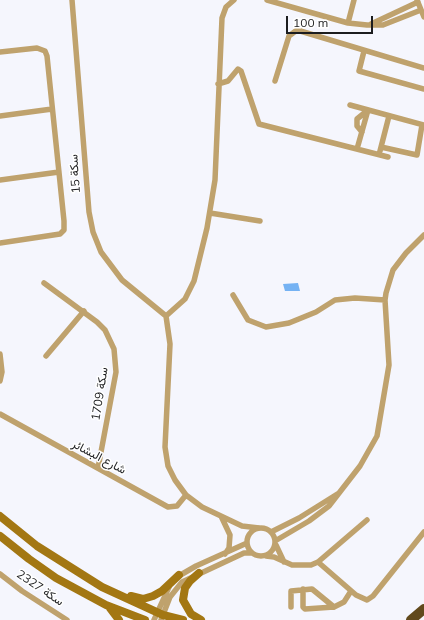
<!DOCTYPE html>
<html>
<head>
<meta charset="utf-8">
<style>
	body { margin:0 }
	#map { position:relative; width:424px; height:620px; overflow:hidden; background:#f5f6fd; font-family:Mulish,sans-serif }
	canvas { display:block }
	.scale { position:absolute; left:286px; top:16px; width:87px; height:18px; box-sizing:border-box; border:2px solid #1c1d1f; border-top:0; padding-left:5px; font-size:12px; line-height:14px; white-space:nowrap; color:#1c1d1f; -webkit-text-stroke:3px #fff; paint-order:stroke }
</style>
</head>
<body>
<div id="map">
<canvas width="424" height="620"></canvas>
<div class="scale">100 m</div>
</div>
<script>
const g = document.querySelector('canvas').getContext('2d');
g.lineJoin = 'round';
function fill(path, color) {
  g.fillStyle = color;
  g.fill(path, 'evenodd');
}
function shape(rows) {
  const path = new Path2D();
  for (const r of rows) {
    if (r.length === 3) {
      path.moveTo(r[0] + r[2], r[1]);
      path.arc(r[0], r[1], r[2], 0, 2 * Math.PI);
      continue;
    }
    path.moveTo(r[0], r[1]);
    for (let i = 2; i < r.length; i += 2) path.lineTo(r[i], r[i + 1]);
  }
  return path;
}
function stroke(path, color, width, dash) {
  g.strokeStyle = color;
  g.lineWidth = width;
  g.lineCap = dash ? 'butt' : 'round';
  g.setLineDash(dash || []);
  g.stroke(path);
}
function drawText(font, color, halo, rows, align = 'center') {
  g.font = font + ' Mulish,Vazirmatn,sans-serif';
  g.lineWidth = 3;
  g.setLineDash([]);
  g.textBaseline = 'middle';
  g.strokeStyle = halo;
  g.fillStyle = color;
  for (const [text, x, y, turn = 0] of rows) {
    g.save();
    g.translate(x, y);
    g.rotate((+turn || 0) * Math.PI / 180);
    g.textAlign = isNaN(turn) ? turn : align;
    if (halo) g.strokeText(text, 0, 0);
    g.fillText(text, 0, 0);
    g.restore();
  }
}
fill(shape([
	[298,283,300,291,285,291,283,284]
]), '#75b2f3');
stroke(shape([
	[72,0,89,212,93,232,101,252,122,280,166,316],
	[267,0,348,23,367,25,383,25,421,10],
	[417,0,424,17],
	[348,23,354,0],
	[371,24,418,2],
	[364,51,359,71,424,89],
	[0,52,37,48,45,51,47,56,64,221,64,230,60,234,0,243],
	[275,81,289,36,297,30,424,68],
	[218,84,228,81,238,69,241,71,259,124,388,157],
	[350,105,424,125],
	[0,116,52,109],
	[381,147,417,155,422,125],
	[357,149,368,110,357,119,357,126,362,132],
	[380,151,389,116],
	[0,180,59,172],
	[210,213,260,221],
	[44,283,97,322,105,330,114,349,116,372,98,468],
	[233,295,248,320,266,327,289,323,316,312,335,300,355,298,385,300],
	[166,316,185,299,194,281,207,228,215,180,222,18,226,7,234,0],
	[166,316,170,344,165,447,168,466,175,480,186,495,202,507,242,526,259,528],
	[0,354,2,372,0,381],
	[46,356,84,311],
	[0,414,168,507,177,506,186,495],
	[221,516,230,535,229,548,225,554],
	[261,542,14],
	[271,532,299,518,339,493],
	[275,541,309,521,329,506,360,466,377,436,389,365,385,300,386,293,393,270,406,253,424,235],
	[276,545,284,562],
	[266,556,274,557,292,565,311,565,318,562,367,520],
	[318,562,356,595,367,600,373,596,424,532],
	[0,574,22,591,67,620],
	[177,577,196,566,247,543],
	[303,589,303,607,305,609,334,607,344,602,351,591],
	[291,607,291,591,312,589,334,607],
	[154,620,169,587],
	[161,620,170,597,182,582,244,553,251,553]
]), '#bfa26d', 5.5);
stroke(shape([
	[0,516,37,546,102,587,163,615,183,620],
	[0,536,29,559,56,578,106,605,145,620],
	[199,573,190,581,185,588,183,600,191,614,201,620],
	[131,596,143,599,153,596,162,591,179,575],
	[110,608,119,620]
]), '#a37713', 8);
stroke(shape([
	[411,620,424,609]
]), '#61491c', 10);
drawText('12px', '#1c1d1f', '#fff', [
	["سكة 15",75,174,-94],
	["سكة 1709",100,394,-81],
	["شارع البشائر",99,457,28],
	["سكة 2327",40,588,34]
]);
</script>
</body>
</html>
